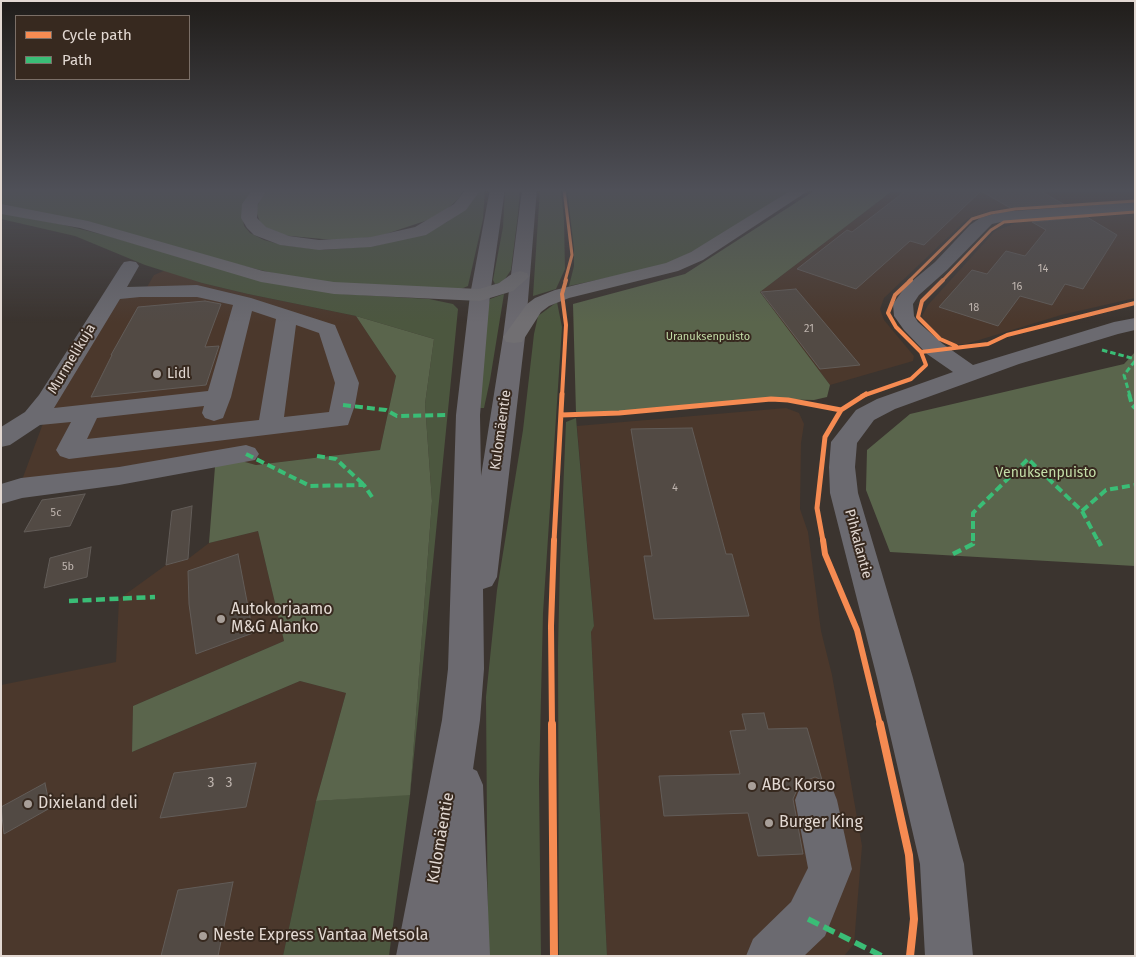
<!DOCTYPE html>
<html>
<head>
<meta charset="utf-8">
<style>
	body { margin:0 }
	#map { position:relative; width:1136px; height:957px; overflow:hidden; background:#3b342f; font-family:"Fira Sans",sans-serif }
	canvas { display:block }
	.frame { position:absolute; inset:0; border:2px solid #e2d8d2; pointer-events:none }
	.legend { position:absolute; left:15px; top:15px; width:175px; height:65px; box-sizing:border-box; background:#37291f; border:1px solid #7b6f67; margin:0; padding:6px 9px; list-style:none; font-size:15px; color:#e2d8d2 }
	.legend li { display:flex; align-items:center; gap:10px; height:25px }
	.legend b { width:25px; border:1px solid #7b6f67 }
</style>
</head>
<body>
<div id="map">
<canvas width="1136" height="957"></canvas>
<div class="frame"></div>
<ul class="legend">
<li><b style="height:6px;background:#f68b52"></b>Cycle path</li>
<li><b style="height:6px;background:#3abd76"></b>Path</li>
</ul>
</div>
<script>
const g = document.querySelector('canvas').getContext('2d');
g.lineJoin = 'round';
function fill(path, color) {
  g.fillStyle = color;
  g.fill(path, 'evenodd');
}
function shape(rows) {
  const path = new Path2D();
  for (const r of rows) {
    path.moveTo(r[0], r[1]);
    for (let i = 2; i < r.length; i += 2) path.lineTo(r[i], r[i + 1]);
  }
  return path;
}
function stroke(path, color, width, dash) {
  g.strokeStyle = color;
  g.lineWidth = width;
  g.lineCap = dash ? 'butt' : 'round';
  g.setLineDash(dash || []);
  g.stroke(path);
}
function drawText(font, color, halo, rows, align = 'center') {
  g.font = font + ' "Fira Sans",sans-serif';
  g.lineWidth = 4;
  g.setLineDash([]);
  g.textBaseline = 'middle';
  g.strokeStyle = halo;
  g.fillStyle = color;
  for (const [text, x, y, turn = 0] of rows) {
    g.save();
    g.translate(x, y);
    g.rotate((+turn || 0) * Math.PI / 180);
    g.textAlign = isNaN(turn) ? turn : align;
    if (halo) g.strokeText(text, 0, 0);
    g.fillText(text, 0, 0);
    g.restore();
  }
}
fill(shape([
	[895,189,1135,189,1135,200,994,210,967,219,884,298,880,309,884,320,914,356,913,361,830,385,760,292],
	[1135,214,1135,298,1061,315,966,344,953,344,943,340,927,324,922,316,928,305,995,231,1019,222],
	[166,270,202,283,248,294,356,316,396,376,380,450,256,465,216,454,22,480,42,426,116,300,143,294,154,275],
	[786,408,799,413,804,424,801,443,800,509,808,532,821,631,832,675,862,846,854,944,844,956,607,956,591,632,594,625,577,426],
	[258,531,284,641,133,706,132,752,300,681,346,693,316,801,283,956,1,956,1,685,116,662,119,599,166,565,188,559,209,543]
]), '#4b382c');
fill(shape([
	[1,189,255,189,242,213,244,226,250,233,264,240,282,245,324,250,375,246,421,234,447,222,470,202,479,189,485,189,483,219,468,286,461,289,340,285,289,277,1,207],
	[505,189,520,189,518,214,511,270,503,282,495,284,493,280,503,227],
	[540,189,561,189,564,220,565,269,556,289,533,296],
	[567,189,793,189,708,243,667,265,569,286,574,266,574,249],
	[1,213,60,224,108,236,266,282,343,294,429,299,453,304,458,309,410,795,389,956,283,956,316,801,410,794,432,501,425,404,434,339,356,316,248,294,202,283,145,265,75,236,1,219],
	[504,294,490,380,484,408,480,408,486,311,490,299],
	[557,302,562,327,543,613,539,781,541,956,488,956,486,697,497,590,523,430,534,334,538,316],
	[576,418,594,626,591,632,607,956,559,956,558,649,560,564,566,422]
]), '#4c573f');
fill(shape([
	[269,189,464,189,459,198,443,213,428,220,377,237,333,240,280,235,261,225,256,211,260,199],
	[817,189,895,189,760,292,830,385,827,397,814,400,771,399,619,413,576,413,573,304,685,274],
	[356,316,434,339,425,404,432,501,410,795,316,801,346,693,300,681,132,752,133,706,284,641,258,531,209,543,216,454,256,465,380,450,396,376],
	[1135,352,1135,566,890,552,866,490,867,450,910,414,1124,364]
]), '#5a654c');
const building = shape([
	[908,189,1037,189,1065,205,1012,209,981,191,924,245,910,241,856,289,797,269,847,230,852,232,908,189],
	[1087,217,1117,235,1083,289,1065,284,1052,305,1020,296,998,326,939,307,972,270,987,274,1006,251,1025,256,1046,230,1032,222,1087,217],
	[796,289,860,365,820,369,761,292,796,289],
	[205,301,221,304,205,347,219,346,206,385,91,397,112,355,111,355,138,307,205,301],
	[692,428,726,554,732,554,749,616,654,619,644,556,652,556,631,429,692,428],
	[85,494,70,526,24,532,42,500,85,494],
	[192,506,188,559,166,565,172,511,192,506],
	[91,547,87,577,44,588,50,558,91,547],
	[238,554,253,633,196,654,189,604,188,571,238,554],
	[764,713,768,729,807,728,822,780,815,777,800,783,793,799,803,854,758,856,748,813,664,816,659,776,740,774,730,731,746,730,742,714,764,713],
	[256,763,246,807,160,818,174,773,256,763],
	[45,783,50,808,4,834,1,807,45,783],
	[233,882,218,956,161,956,178,890,233,882]
]);
fill(building, '#524a44');
stroke(building, '#625c58', 1);
fill(shape([
	[1135,202,1135,212,1001,222,992,224,947,270,919,295,913,304,914,316,918,322,943,344,973,365,1114,322,1135,318,1135,330,1118,334,1019,364,895,409,874,420,857,443,855,467,858,493,913,678,964,864,973,956,925,956,920,864,877,678,830,493,829,467,831,442,856,410,877,399,953,372,927,354,904,330,894,316,893,304,905,287,935,262,970,225,980,218,1000,212,1135,202],
	[130,261,136,262,139,266,127,287,197,285,251,298,335,325,359,383,355,405,348,425,69,459,60,456,56,450,71,422,40,425,10,445,1,447,1,427,25,412,39,395,121,266,124,262,130,261],
	[140,297,197,297,233,305,208,391,54,408,120,299,140,297],
	[252,311,276,319,259,420,87,439,97,418,204,406,202,413,205,418,214,421,223,418,231,397,252,311],
	[296,325,319,333,335,383,329,412,284,417,296,325],
	[246,445,255,448,259,454,255,460,119,485,22,498,1,504,1,484,21,478,119,467,246,445],
	[816,779,831,785,837,800,852,869,825,936,804,956,746,956,753,939,791,902,808,868,795,800,801,785,816,779]
]), '#6b6a70');
fill(shape([
	[490,189,505,189,490,295,480,415,481,476,503,337,522,189,537,189,525,337,497,577,492,586,483,589,484,669,480,720,473,769,477,771,483,785,490,956,396,956,442,720,448,669,456,415,470,295,490,189]
]), '#6c6a70');
fill(shape([
	[253,189,268,189,258,204,257,218,266,227,289,236,319,240,371,237,415,227,454,204,466,189,481,189,466,210,426,235,371,247,319,250,280,245,254,235,247,228,241,218,242,204,253,189],
	[793,189,811,189,703,260,678,271,569,298,549,306,541,312,522,342,514,343,506,342,503,337,527,304,535,298,555,290,666,263,691,252,793,189],
	[1,204,88,221,263,271,334,282,479,289,499,283,513,273,520,271,527,273,529,277,513,291,480,301,334,294,261,282,80,228,1,214,1,204]
]), '#716f72');
stroke(shape([
	[1102,350,1135,359],
	[1130,396,1124,375,1135,361]
]), '#3abd76', 3, [5.5, 3]);
stroke(shape([
	[1129,394,1132,405,1135,408],
	[343,405,386,410,397,416,446,415],
	[246,454,310,486,364,485,374,500],
	[317,456,336,459,364,485],
	[1082,511,1106,490,1135,485],
	[973,541,973,513,1028,459,1082,511,1098,541]
]), '#3abd76', 4, [8, 4]);
stroke(shape([
	[1098,540,1101,546],
	[953,554,973,544,973,540],
	[69,601,155,597]
]), '#3abd76', 4.5, [9, 4.5]);
stroke(shape([
	[808,919,882,956]
]), '#3abd76', 5.5, [12, 5.5]);
stroke(shape([
	[564,189,572,255,565,281],
	[909,281,972,219,991,213,1015,209,1135,201],
	[942,281,991,230,1004,222,1135,212]
]), '#f68b52', 3);
stroke(shape([
	[911,280,895,295,888,313,896,327,921,352],
	[943,280,922,301,918,317,940,339,956,346],
	[562,396,566,325,562,294,566,280],
	[862,396,911,379,926,365,921,352,988,344,1007,335,1135,303]
]), '#f68b52', 4);
stroke(shape([
	[561,415,619,413,771,399,788,400,841,410],
	[554,541,562,394],
	[823,541,817,508,825,437,841,410,866,394]
]), '#f68b52', 5);
stroke(shape([
	[823,540,825,554,857,630,880,725],
	[552,725,551,626,554,540]
]), '#f68b52', 6);
stroke(shape([
	[552,724,554,956],
	[880,724,909,855,914,919,910,956]
]), '#f68b52', 8);
const sky = g.createLinearGradient(0, 0, 0, 323);
sky.addColorStop(0, '#201d1a');
sky.addColorStop(0.59, '#4f5058');
sky.addColorStop(1, '#4f505800');
g.fillStyle = sky;
g.fillRect(0, 0, 1136, 323);
for (const [x, y, r, color] of [
	[157,374,5,"#a89f99"],
	[221,619,5,"#a89f99"],
	[752,786,5,"#a89f99"],
	[28,804,5,"#a89f99"],
	[769,823,5,"#a89f99"],
	[203,936,5,"#a89f99"]
]) {
  const dot = new Path2D();
  dot.arc(x, y, r, 0, 2 * Math.PI);
  g.fillStyle = color;
  g.fill(dot);
  stroke(dot, '#37291f', 2);
}
drawText('11px', '#beb4ae', null, [
	["14",1043,269],
	["16",1017,287],
	["18",974,308],
	["21",809,329],
	["4",675,488],
	["5c",56,513],
	["5b",68,567]
]);
drawText('11px', '#c4dea8', '#37291f', [
	["Uranuksenpuisto",708,337]
]);
drawText('14px', '#e2d8d2', '#37291f', [
	["Murmelikuja",72,359,-59],
	["Kulomäentie",501,430,-82],
	["Pihkalantie",858,544,75]
]);
drawText('14px', '#e2d8d2', '#37291f', [
	["Lidl",167,374]
], 'left');
drawText('14px', '#c4dea8', '#37291f', [
	["Venuksenpuisto",1046,473]
]);
drawText('14px', '#beb4ae', null, [
	["3",211,783],
	["3",229,783]
]);
drawText('16px', '#e2d8d2', '#37291f', [
	["Autokorjaamo",231,610],
	["M&G Alanko",231,628],
	["ABC Korso",762,786],
	["Dixieland deli",38,804],
	["Burger King",779,823],
	["Neste Express Vantaa Metsola",213,936]
], 'left');
drawText('16px', '#e2d8d2', '#37291f', [
	["Kulomäentie",441,838,-80]
]);
</script>
</body>
</html>
